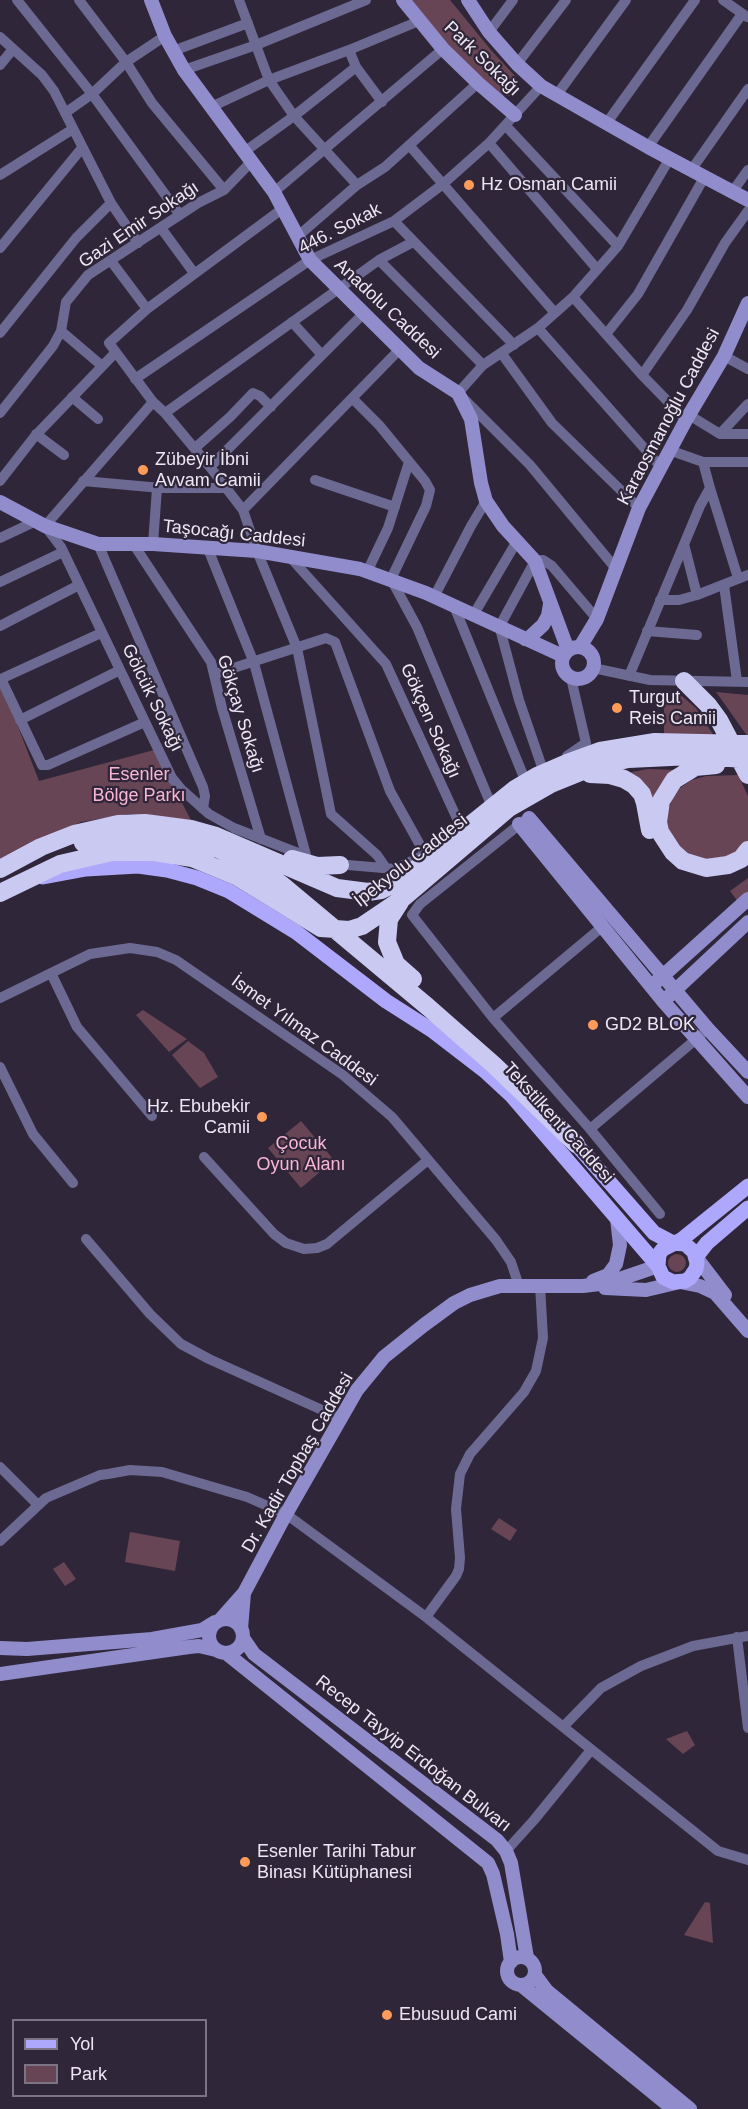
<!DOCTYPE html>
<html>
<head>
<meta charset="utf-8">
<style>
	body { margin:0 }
	#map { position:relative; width:748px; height:2109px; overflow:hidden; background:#302639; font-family:Helvetica,sans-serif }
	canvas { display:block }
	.legend { position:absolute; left:12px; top:2019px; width:195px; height:78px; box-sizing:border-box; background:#302639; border:2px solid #7c7384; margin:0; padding:8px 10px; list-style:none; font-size:18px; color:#ede7f4 }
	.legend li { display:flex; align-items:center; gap:12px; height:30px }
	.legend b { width:30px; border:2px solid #7c7384 }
</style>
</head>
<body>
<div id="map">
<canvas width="748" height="2109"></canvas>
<ul class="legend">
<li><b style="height:8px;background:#ada8fb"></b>Yol</li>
<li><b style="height:16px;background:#674555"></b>Park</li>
</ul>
</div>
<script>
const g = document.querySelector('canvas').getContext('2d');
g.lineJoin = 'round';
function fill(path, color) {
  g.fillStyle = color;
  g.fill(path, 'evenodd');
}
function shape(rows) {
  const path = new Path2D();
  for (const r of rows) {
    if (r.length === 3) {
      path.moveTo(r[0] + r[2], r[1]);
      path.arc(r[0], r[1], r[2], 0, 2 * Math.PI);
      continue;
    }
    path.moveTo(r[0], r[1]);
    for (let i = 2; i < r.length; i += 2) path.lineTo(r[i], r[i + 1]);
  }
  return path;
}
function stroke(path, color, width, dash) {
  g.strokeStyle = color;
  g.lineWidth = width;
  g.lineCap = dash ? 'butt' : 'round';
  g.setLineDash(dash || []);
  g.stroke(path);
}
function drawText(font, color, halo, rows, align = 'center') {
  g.font = font + ' Helvetica,sans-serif';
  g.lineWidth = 4.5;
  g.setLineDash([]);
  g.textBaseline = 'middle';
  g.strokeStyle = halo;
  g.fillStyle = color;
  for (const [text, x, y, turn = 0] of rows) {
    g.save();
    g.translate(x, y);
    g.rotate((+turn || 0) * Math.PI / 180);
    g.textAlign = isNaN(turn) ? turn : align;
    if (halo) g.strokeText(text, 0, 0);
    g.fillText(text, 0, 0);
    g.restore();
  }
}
fill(shape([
	[410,0,450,0,491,50,516,77,516,89,510,96,502,95,447,47],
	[0,680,39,781,154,750,191,820,128,814,81,822,35,841,0,860],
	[664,691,677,692,696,708,714,736,664,735],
	[716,692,748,695,748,737],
	[648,769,678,770,652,802,621,774],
	[738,775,748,796,748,843,735,856,707,864,681,852,667,828,667,813,672,800,680,788,692,780,706,776],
	[748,878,748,894,739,903,730,891],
	[143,1010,187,1039,169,1052,136,1015],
	[188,1041,204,1053,218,1077,200,1088,172,1055],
	[301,1121,334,1160,301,1188,268,1148],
	[677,1263,9],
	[499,1518,517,1530,510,1541,491,1529],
	[130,1532,180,1541,175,1571,125,1562],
	[64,1562,76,1579,65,1586,53,1569],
	[687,1731,695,1745,683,1754,666,1739],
	[705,1902,710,1903,713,1943,684,1935]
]), '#674555');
stroke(shape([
	[17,0,92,94,180,215],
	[79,0,126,62,152,103,224,190],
	[239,0,269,80,294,116,357,185],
	[723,0,747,17],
	[489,32,513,0],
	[0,37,42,75,54,91,111,203,138,243],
	[349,50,356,67,382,102],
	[173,51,248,23],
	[517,64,566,0],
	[0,65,13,49],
	[184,70,256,45,366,0],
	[556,96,626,0],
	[211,107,269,80,349,50,419,21],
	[65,113,92,94,126,62,165,36],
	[606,124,695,0],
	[506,126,618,246],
	[489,143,597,269],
	[409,145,555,313],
	[648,147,742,14],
	[244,152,294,116,356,67],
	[692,169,748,89],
	[0,175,73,129],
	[733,191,748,170],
	[274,192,443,49],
	[282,209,147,309,109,343,153,402,165,413,210,467,243,510,257,551,297,648,331,814,377,855,386,868],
	[394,221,514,345],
	[161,228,194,273],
	[298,236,357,185,385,167,478,83],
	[0,248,82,148],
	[379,260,483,365],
	[111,261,147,309],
	[573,297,642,375,686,420],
	[292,322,322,355],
	[538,328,660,466],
	[61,331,101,365],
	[0,333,76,238,111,203],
	[607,333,638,294,705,176],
	[502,354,552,423,639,508],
	[724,356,748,369],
	[642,375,687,310,725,243,748,211],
	[135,379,310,260,394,221,443,184,489,143,541,86],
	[72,397,98,419],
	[353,399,379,425,425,481,430,490,426,506,391,579,417,627,490,802],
	[153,402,45,526,61,547,172,778,181,789,209,814,234,828,303,855],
	[0,413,53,346,61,331,66,302,88,275,198,203,224,190,251,162],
	[165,413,379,260,413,242],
	[689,415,720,434,748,434],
	[36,434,64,455],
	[720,434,748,404],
	[195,448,230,417,253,393,260,396,271,407],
	[703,462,748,462],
	[210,467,363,314],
	[315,480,395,507],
	[0,481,35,436,115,353],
	[83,481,161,488,227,488],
	[710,488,738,578],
	[243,510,400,349],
	[0,538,34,522],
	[98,544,203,787,205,796,203,809],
	[153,544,157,488],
	[684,544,697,595],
	[134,545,211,662,222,708,261,839],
	[208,549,254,663,306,855],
	[289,556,386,664,460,825],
	[617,570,530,465,458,393,483,365,538,328,573,297,618,246,670,158],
	[367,572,388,528,409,462],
	[0,582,63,552],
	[724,585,737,681],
	[434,597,471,526,486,501],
	[660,600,679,600,697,595,748,575],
	[454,606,523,775],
	[474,614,517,541],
	[503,620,535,561,543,560,552,566,597,619],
	[499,625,519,700,542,767],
	[0,626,79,585],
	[647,631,697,635],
	[101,633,3,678,2,681,42,765,48,765,145,722],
	[593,668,650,680,748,682],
	[215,674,326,638,335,642,390,791,425,854],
	[629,676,700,506,710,488,703,462,669,450],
	[20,720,120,670],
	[567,756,586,743,571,678],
	[525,820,420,904,412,915,493,1018,590,1129,660,1214],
	[336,864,395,869,422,856],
	[51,973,77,1027,152,1116],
	[0,998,90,954,130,948,157,952,176,960,343,1075,392,1117,496,1240,511,1262,519,1286],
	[493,1018,602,927],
	[0,1067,33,1134,73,1183],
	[590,1129,701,1035],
	[204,1157,274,1234,286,1243,304,1249,317,1248,327,1244,428,1160],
	[86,1239,150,1314,181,1344,209,1359,342,1419],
	[0,1467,38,1505],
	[0,1541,46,1498,100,1475,108,1474,130,1470,162,1472,247,1497,286,1514,426,1617,718,1851,748,1860],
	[426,1617,456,1576,459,1569,460,1558,456,1509,460,1474,470,1454,524,1392,536,1371,543,1338,540,1285],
	[737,1637,748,1728],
	[563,1727,601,1688,641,1666,693,1646,748,1636],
	[506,1851,534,1820,591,1750]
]), '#6c6a92', 10);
stroke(shape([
	[151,0,165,36,184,70,274,192,310,260,419,368,458,393,471,419,481,483,486,501,503,526,535,561,568,650],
	[403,0,443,49,478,83,515,115],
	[468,0,489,32,517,64,541,86,648,147,748,200],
	[0,502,45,526,98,544,153,544,257,551,360,569,426,593,563,656],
	[525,639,530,637,543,625,548,616,550,604],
	[580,647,597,619,639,508,686,420,724,356,748,303],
	[578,663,16],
	[529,818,708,1029,748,1072],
	[519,824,663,1001,748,1097],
	[656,982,748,899],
	[669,996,748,922],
	[696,1257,725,1295],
	[593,1281,608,1275,616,1264,620,1245,617,1219],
	[605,1288,646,1290,680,1282,700,1286,715,1293,748,1331],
	[244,1593,286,1514,357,1390,384,1357,424,1325,454,1303,470,1295,500,1286,583,1286,608,1283,658,1266],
	[226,1636,17],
	[220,1620,244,1593,241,1629],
	[243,1638,254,1654,497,1840,506,1851,511,1863,527,1958],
	[0,1648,27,1649,152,1639,202,1630,215,1622],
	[226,1653,488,1863,493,1874,507,1934,511,1962],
	[0,1674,189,1647,199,1646,216,1650],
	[521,1971,14],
	[535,1975,547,1991,690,2109],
	[521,1985,673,2109]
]), '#918dcd', 14);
stroke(shape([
	[43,877,86,869,138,866,167,870,197,878,229,891,296,932,386,1001,433,1031,485,1071,512,1096,658,1266,663,1277,673,1282,685,1281,690,1278,696,1269,697,1263,694,1252,685,1244,673,1243,654,1233,576,1144],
	[696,1257,707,1243,748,1208],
	[658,1266,659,1254,663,1249,681,1240,748,1186]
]), '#ada8fb', 15);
stroke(shape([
	[684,681,708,705,719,720,748,775],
	[716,765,695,767,674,780,661,801,658,822,660,832,673,852,683,861,706,868,728,865,741,859,748,850],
	[590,774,610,775,624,779,634,785,642,794,645,803,650,830],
	[83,843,98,839,146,838,183,842,218,849,259,869,282,885,428,1007,494,1065,576,1144],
	[292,859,317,866,340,865],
	[0,869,41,847,74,834,118,824,145,823,191,829,216,836,337,888,368,892,381,890,402,880,515,789,537,776,567,763,600,751,655,742,748,744],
	[0,893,60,864,112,852,154,852,192,858,238,877,321,928,349,930,362,926,402,899,509,808,551,784,593,767,628,759,692,756,748,759],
	[400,902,389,919,387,942,396,964,413,979]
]), '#cac9f2', 18);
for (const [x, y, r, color] of [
	[469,185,6,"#fe9b59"],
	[143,470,6,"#fe9b59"],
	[617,708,6,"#fe9b59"],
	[593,1025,6,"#fe9b59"],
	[262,1117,6,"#fe9b59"],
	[245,1862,6,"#fe9b59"],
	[387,2015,6,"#fe9b59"]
]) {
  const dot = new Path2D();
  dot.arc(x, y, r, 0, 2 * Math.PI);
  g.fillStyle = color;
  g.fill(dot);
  stroke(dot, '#302639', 2);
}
drawText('18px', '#ede7f4', '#302639', [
	["Park Sokağı",482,59,44],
	["Gazi Emir Sokağı",139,225,-34],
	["446. Sokak",340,229,-27],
	["Anadolu Caddesi",387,309,43],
	["Karaosmanoğlu Caddesi",669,417,-62],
	["Taşocağı Caddesi",234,534,6],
	["Gölcük Sokağı",152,698,64],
	["Gökçay Sokağı",240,714,73],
	["Gökçen Sokağı",430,721,66],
	["İpekyolu Caddesi",411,861,-38],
	["İsmet Yılmaz Caddesi",304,1031,36],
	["Tekstilkent Caddesi",558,1123,48],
	["Dr. Kadir Topbaş Caddesi",298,1463,-60],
	["Recep Tayyip Erdoğan Bulvarı",413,1754,38]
]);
drawText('18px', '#ede7f4', '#302639', [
	["Hz Osman Camii",481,185],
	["Zübeyir İbni",155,460],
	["Avvam Camii",155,481],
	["Turgut",629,698],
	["Reis Camii",629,719],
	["GD2 BLOK",605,1025],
	["Hz. Ebubekir",250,1107,"right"],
	["Camii",250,1128,"right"],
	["Esenler Tarihi Tabur",257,1852],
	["Binası Kütüphanesi",257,1873],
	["Ebusuud Cami",399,2015]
], 'left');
drawText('18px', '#fab6d6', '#302639', [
	["Esenler",139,775],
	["Bölge Parkı",139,796],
	["Çocuk",301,1144],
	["Oyun Alanı",301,1165]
]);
</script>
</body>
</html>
